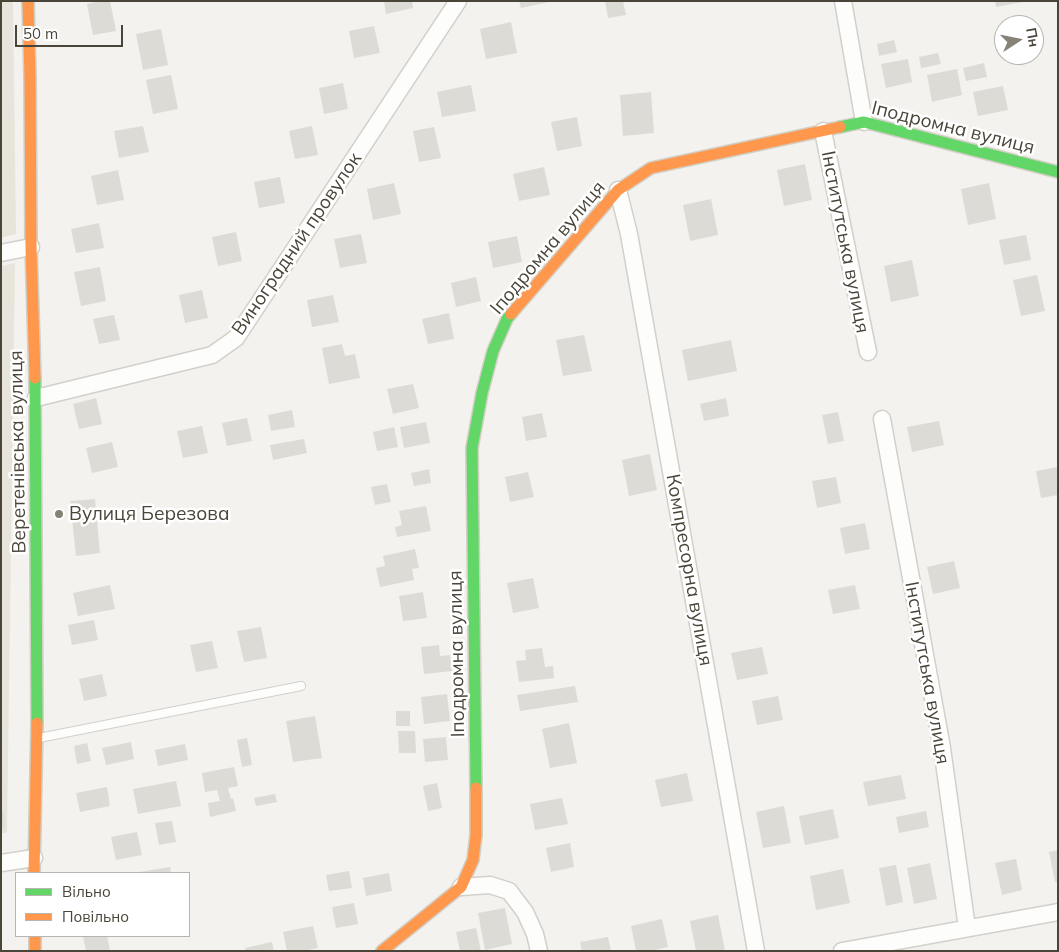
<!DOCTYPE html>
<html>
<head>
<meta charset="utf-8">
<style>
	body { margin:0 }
	#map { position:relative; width:1059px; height:952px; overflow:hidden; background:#f4f2ee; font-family:Mulish,sans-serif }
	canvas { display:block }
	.frame { position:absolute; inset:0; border:2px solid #4a4539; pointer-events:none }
	.legend { position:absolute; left:15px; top:872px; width:175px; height:65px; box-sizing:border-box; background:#fff; border:1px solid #b7b5b0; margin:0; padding:6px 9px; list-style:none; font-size:15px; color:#4a4539 }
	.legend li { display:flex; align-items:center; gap:10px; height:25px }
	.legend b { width:25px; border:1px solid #b7b5b0 }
	.north { position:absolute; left:994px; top:15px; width:50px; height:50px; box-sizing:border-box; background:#fff; border:1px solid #b7b5b0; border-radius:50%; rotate:79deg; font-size:14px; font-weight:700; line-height:20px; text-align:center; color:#4a4539 }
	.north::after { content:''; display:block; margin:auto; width:18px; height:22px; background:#868278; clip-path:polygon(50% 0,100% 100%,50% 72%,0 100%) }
	.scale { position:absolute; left:15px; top:25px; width:108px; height:22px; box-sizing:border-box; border:2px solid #4a4539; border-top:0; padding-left:6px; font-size:15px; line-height:18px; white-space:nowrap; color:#4a4539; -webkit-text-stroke:4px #fff; paint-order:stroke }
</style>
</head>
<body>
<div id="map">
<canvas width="1059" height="952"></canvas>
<div class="frame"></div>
<ul class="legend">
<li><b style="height:6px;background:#63d668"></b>Вільно</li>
<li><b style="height:6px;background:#ff974d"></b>Повільно</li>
</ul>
<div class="north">Пн</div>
<div class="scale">50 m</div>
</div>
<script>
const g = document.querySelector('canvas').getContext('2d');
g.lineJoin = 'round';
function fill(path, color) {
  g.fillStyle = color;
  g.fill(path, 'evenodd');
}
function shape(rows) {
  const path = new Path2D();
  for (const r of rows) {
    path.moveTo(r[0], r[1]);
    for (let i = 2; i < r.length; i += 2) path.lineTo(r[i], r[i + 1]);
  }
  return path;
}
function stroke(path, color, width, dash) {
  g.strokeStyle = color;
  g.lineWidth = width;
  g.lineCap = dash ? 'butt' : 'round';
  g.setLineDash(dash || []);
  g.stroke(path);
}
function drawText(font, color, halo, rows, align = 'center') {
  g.font = font + ' Mulish,sans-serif';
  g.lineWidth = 5;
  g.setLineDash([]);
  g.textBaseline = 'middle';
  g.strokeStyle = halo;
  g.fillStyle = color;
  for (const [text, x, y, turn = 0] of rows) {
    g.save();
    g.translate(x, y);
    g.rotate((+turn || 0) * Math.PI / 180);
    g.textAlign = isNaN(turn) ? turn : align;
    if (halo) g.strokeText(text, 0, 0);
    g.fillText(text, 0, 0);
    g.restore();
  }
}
fill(shape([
	[1,1,13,1,16,234,1,238],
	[15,263,7,832,1,834,1,266]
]), '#e7e4dc');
fill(shape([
	[100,1,110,1,116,31,93,35,87,4],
	[384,1,412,1,413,8,386,14],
	[519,1,549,1,549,2,521,8],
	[605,1,623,1,626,15,608,18],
	[995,1,1022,1,1023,2,996,7],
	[511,22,517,53,486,59,480,29],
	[374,26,380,53,354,58,349,31],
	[161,29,168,65,143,70,136,34],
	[894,40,897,52,879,56,877,44],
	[938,53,941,64,921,68,919,57],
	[908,59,912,82,886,88,881,64],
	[984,63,987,77,966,81,963,68],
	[957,69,962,95,932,102,927,75],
	[171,75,178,109,153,114,146,80],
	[343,83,348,109,324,114,319,88],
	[471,85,476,111,442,117,437,92],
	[1003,86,1008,110,978,116,973,92],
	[651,92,654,133,623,136,620,95],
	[577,117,582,146,557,151,551,122],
	[143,126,149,152,119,158,114,131],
	[312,126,318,155,295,159,289,131],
	[434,127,441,158,419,162,413,131],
	[805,164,812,200,784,206,777,170],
	[544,167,550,195,519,201,513,174],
	[118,170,124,200,97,205,91,176],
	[280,177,285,203,259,208,254,182],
	[394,183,401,214,373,220,367,189],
	[989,183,996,219,968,225,961,189],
	[711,199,718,235,690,241,683,205],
	[99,223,104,248,76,253,71,229],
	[236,232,242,261,218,266,212,237],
	[361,234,367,263,340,268,334,239],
	[1026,235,1031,260,1004,265,999,240],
	[517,236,522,262,493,268,488,242],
	[912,260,919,296,891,302,884,266],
	[100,267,106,301,81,306,74,272],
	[1037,275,1045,311,1021,316,1013,280],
	[476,277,481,301,456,307,451,283],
	[202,290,208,318,185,323,179,295],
	[333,295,339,322,312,327,307,300],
	[449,313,454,339,428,344,422,319],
	[114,315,120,340,99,344,93,319],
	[584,335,592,371,563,376,556,340],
	[731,340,737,371,688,381,682,350],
	[342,344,345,356,355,354,360,378,329,384,322,348],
	[413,384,419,408,393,414,387,389],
	[96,398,102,424,79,429,73,404],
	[726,398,729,416,704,421,700,404],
	[292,410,295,427,271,431,268,415],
	[838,412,844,441,828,444,822,415],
	[542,413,547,437,526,441,522,417],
	[247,418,252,441,227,446,222,423],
	[939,421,944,445,912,452,907,427],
	[426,422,430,443,404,448,400,427],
	[202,426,208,453,183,458,177,431],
	[394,427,398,447,377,451,373,432],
	[304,439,307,453,273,460,270,445],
	[112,442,118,467,92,473,86,448],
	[650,454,657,490,629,496,622,460],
	[1058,467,1058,495,1041,498,1036,471],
	[429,469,431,483,414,486,411,473],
	[528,472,534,497,510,502,505,477],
	[836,477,841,503,817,508,812,481],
	[387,484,391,502,375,505,371,487],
	[95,499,100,553,76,556,70,501],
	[426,506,431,531,397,537,395,527,402,525,399,511],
	[865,523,870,549,845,554,840,528],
	[415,549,419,568,412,569,414,580,380,587,376,568,385,566,383,556],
	[954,561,960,588,933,594,927,567],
	[533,578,539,608,513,613,507,583],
	[110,585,115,609,78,616,73,593],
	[855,585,860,609,833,614,828,590],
	[423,592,427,618,403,621,399,596],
	[94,620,98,640,72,645,68,625],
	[261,627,267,658,244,662,237,631],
	[212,641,218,668,196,672,190,645],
	[439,645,440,656,450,655,452,671,424,674,421,647],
	[762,647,768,674,737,680,731,653],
	[542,648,545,667,553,666,554,678,519,682,516,661,526,660,525,650],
	[102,674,107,696,84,701,79,679],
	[575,686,578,702,520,711,517,695],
	[447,694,450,721,424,724,421,697],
	[778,696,783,720,757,725,752,701],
	[396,711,410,711,410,726,396,726],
	[315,716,322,758,293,762,286,721],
	[569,723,577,763,550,768,542,729],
	[398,731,415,731,416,753,399,753],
	[446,737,448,760,425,762,423,739],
	[247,738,252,765,242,767,237,740],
	[131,742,134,759,106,765,102,748],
	[87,743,91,761,77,764,74,746],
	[185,744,188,760,158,766,155,750],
	[234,767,238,786,228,788,231,799,233,798,236,811,210,817,208,803,220,801,217,790,205,792,202,773],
	[687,773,693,801,661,807,655,780],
	[901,775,906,799,868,806,863,782],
	[176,781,181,806,138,814,133,789],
	[437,783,442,808,428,811,423,786],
	[107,787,110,806,80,812,76,793],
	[275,794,277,802,256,806,254,798],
	[562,798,568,824,535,830,530,804],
	[784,806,791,843,763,848,756,812],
	[833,809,839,838,805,845,799,816],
	[1,811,3,811,4,826,1,827],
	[926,811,929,827,899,833,896,817],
	[172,821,176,842,159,845,155,823],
	[137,832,142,855,116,860,111,837],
	[570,843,574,867,551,872,546,848],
	[1058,850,1058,882,1055,882,1049,852],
	[1016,859,1022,890,1002,895,995,863],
	[930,863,937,899,914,904,907,868],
	[896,865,903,902,886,906,879,868],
	[170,867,171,873,139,873,139,872],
	[843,869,850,903,816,910,810,876],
	[349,871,352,888,329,891,326,875],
	[389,873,392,891,366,896,363,878],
	[354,903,358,924,336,928,332,907],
	[505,908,512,944,485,950,478,913],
	[718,915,725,951,696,951,690,921],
	[662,919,668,947,650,951,636,951,631,926],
	[313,926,318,948,303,951,287,951,283,932],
	[476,928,481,951,460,951,456,932],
	[83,936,107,936,110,951,86,951],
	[608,937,611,951,582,951,580,942],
	[272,942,274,951,246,951,245,948]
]), '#dddbd6');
const lane = shape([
	[39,738,301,686]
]);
const street = shape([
	[843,1,864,122],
	[823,131,868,352],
	[618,190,629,234,756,951],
	[1,253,31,247],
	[36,398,212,355,236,338,458,1],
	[882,419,942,748,967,928],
	[1,863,34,858],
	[461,887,490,885,509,891,525,912,535,934,539,951],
	[842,951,1058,912]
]);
const fast = shape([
	[840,127,864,122,1058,172],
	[35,378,37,723],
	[476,788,472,448,482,393,493,351,507,319,511,314]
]);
const slow = shape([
	[28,1,30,78,31,247,35,378],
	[511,314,618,190,651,168,840,127],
	[34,873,37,723],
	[35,936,35,951],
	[382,951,461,887,473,860,476,835,476,788]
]);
stroke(lane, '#d2d0cb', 10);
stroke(street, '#d2d0cb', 19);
stroke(fast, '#d2cfc5', 14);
stroke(slow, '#d2cfc5', 14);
stroke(lane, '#fdfdfc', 8);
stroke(street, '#fdfdfc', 16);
stroke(fast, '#63d668', 11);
stroke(slow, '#ff974d', 11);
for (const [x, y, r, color] of [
	[59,514,5,"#868278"]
]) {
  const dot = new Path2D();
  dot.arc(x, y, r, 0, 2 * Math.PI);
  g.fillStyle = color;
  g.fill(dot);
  stroke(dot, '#fff', 2);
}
drawText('19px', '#4a4539', '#fff', [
	["Іподромна вулиця",953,128,14],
	["Інститутська вулиця",845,242,79],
	["Виноградний провулок",297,244,-56],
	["Іподромна вулиця",548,248,-50],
	["Веретенівська вулиця",18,452,-91],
	["Компресорна вулиця",689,570,80],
	["Іподромна вулиця",457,654,-91],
	["Інститутська вулиця",927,673,80]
]);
drawText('19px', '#4a4539', '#fff', [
	["Вулиця Березова",69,514]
], 'left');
</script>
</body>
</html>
